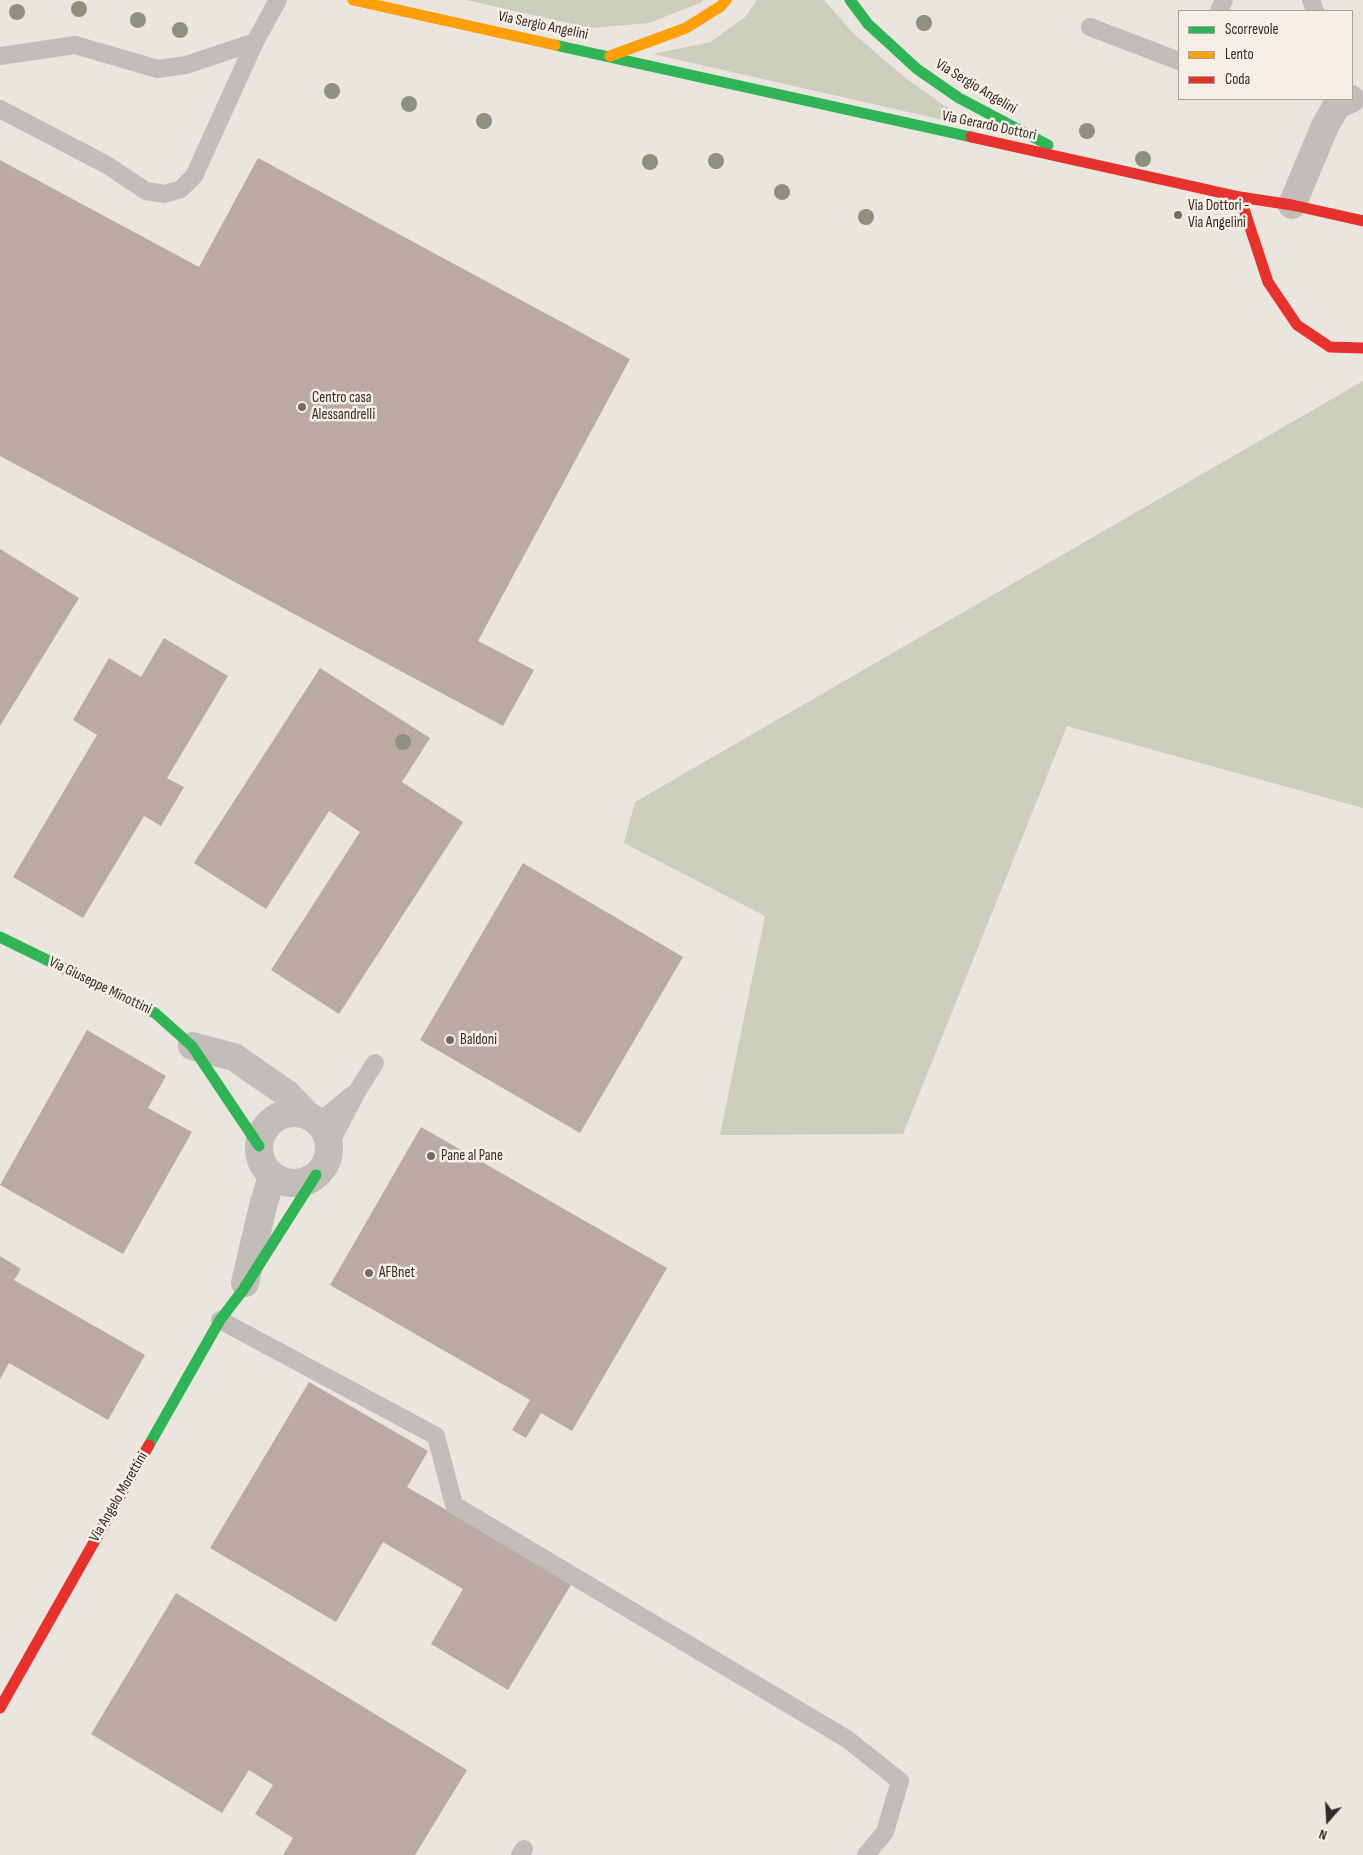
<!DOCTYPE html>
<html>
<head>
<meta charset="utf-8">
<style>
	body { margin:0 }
	#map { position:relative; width:1363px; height:1855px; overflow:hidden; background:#eae5df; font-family:"Sofia Sans Condensed",sans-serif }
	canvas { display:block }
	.legend { position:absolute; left:1178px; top:10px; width:175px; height:90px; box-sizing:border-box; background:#f6efe6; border:1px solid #a8a19a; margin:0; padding:6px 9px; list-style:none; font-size:15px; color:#322b27 }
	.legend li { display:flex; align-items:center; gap:10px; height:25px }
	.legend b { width:25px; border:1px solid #a8a19a }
	.north { position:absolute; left:1303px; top:1795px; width:50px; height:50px; -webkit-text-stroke:4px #f6efe6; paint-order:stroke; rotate:199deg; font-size:14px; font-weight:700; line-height:20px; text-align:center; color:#322b27 }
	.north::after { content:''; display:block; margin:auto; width:18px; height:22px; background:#322b27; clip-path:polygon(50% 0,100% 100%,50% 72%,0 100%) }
</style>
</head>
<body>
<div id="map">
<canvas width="1363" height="1855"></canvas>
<ul class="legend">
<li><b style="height:6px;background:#30b455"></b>Scorrevole</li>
<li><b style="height:6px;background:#ff9f0a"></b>Lento</li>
<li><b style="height:6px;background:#e5322d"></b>Coda</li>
</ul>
<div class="north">N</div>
</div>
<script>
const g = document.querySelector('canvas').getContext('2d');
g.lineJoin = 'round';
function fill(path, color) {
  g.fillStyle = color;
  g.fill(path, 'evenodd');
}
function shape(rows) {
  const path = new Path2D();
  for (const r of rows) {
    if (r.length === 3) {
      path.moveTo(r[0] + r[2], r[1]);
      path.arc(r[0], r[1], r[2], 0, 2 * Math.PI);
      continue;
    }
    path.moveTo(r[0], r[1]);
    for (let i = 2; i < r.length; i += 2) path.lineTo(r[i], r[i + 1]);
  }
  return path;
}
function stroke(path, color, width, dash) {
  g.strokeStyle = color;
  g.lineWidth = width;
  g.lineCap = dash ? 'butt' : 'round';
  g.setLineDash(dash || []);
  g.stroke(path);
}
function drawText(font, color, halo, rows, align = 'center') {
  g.font = font + ' "Sofia Sans Condensed",sans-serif';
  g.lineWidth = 5;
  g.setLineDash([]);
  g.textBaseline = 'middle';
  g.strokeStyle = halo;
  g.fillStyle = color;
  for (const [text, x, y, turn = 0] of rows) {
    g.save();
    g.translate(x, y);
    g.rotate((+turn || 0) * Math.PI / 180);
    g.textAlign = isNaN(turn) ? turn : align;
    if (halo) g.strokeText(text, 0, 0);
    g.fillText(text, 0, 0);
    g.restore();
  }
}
fill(shape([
	[466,0,703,0,700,3,649,23,591,28],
	[757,0,824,0,854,34,903,76,974,127,653,54,711,42,745,17],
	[1363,381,1363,808,1067,726,903,1134,720,1135,765,916,624,843,635,802]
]), '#cbcebb');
fill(shape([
	[258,158,630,359,478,641,534,670,503,726,0,456,0,160,199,267],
	[0,549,79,598,0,726],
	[164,638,228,676,167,778,184,787,161,826,144,816,83,918,13,877,97,735,73,720,109,658,141,677],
	[320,668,430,738,402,782,463,822,339,1014,271,970,360,832,329,811,266,909,194,863],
	[523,863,683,957,580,1133,420,1040],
	[87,1030,166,1076,148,1108,192,1132,123,1254,0,1185],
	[421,1127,667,1268,572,1431,541,1413,526,1438,512,1430,530,1400,330,1285],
	[0,1256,21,1269,14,1280,145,1355,108,1420,9,1363,0,1379],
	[309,1382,428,1451,407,1487,572,1583,508,1690,431,1644,463,1589,383,1542,336,1622,210,1548],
	[176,1593,467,1770,415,1855,283,1855,293,1838,255,1814,273,1785,249,1770,222,1813,91,1734]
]), '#bbaaa3');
stroke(shape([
	[1311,0,1315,11],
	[1219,11,1224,0],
	[1090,27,1179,61],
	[0,56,75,45,158,69,186,65,255,42],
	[0,109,107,165,146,191,165,194,181,189,194,176,255,42,278,0],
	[318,1123,352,1095],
	[328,1147,358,1090,375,1063],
	[220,1320,436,1436,454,1505,847,1739,900,1781,885,1832,866,1855],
	[520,1855,524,1849]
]), '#c2bdb8', 18);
stroke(shape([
	[1292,205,1325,126,1337,105,1351,99],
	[192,1046,234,1057,286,1093,308,1116],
	[294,1148,35],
	[245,1283,263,1206,272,1176]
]), '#c2bdb8', 28);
stroke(shape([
	[850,0,868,24,917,69,959,98,1048,145],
	[555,45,971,137],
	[0,937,155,1013,192,1046,259,1146],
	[149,1445,220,1320,243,1290,316,1175]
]), '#30b455', 11);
stroke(shape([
	[353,0,555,45],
	[610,56,686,28,721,6,726,0]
]), '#ff9f0a', 11);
stroke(shape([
	[971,137,1240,197,1292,205,1363,221],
	[1240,197,1268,282,1297,325,1330,347,1363,348],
	[0,1708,149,1445]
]), '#e5322d', 11);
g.fillStyle = '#8e917e';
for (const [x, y] of [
	[79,9],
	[17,12],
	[138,20],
	[924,23],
	[180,30],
	[332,91],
	[409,104],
	[484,121],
	[1087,131],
	[1143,159],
	[716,161],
	[650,162],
	[782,192],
	[866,217],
	[403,742]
]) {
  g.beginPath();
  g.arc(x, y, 8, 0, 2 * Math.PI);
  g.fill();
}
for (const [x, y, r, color] of [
	[1178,215,5,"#726c67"],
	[302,407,5,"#726c67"],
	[450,1040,5,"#726c67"],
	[431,1156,5,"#726c67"],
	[369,1273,5,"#726c67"]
]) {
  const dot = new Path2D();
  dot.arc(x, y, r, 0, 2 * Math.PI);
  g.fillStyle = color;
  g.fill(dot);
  stroke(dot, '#f6efe6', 2);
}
drawText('15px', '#322b27', '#f6efe6', [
	["Via Sergio Angelini",543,26,12],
	["Via Sergio Angelini",976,87,31],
	["Via Gerardo Dottori",989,126,12],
	["Via Giuseppe Minottini",100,986,26],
	["Via Angelo Morettini",119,1497,-60]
]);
drawText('15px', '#322b27', '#f6efe6', [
	["Via Dottori -",1188,206],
	["Via Angelini",1188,223],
	["Centro casa",312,398],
	["Alessandrelli",312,415],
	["Baldoni",460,1040],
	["Pane al Pane",441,1156],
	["AFBnet",379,1273]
], 'left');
</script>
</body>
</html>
